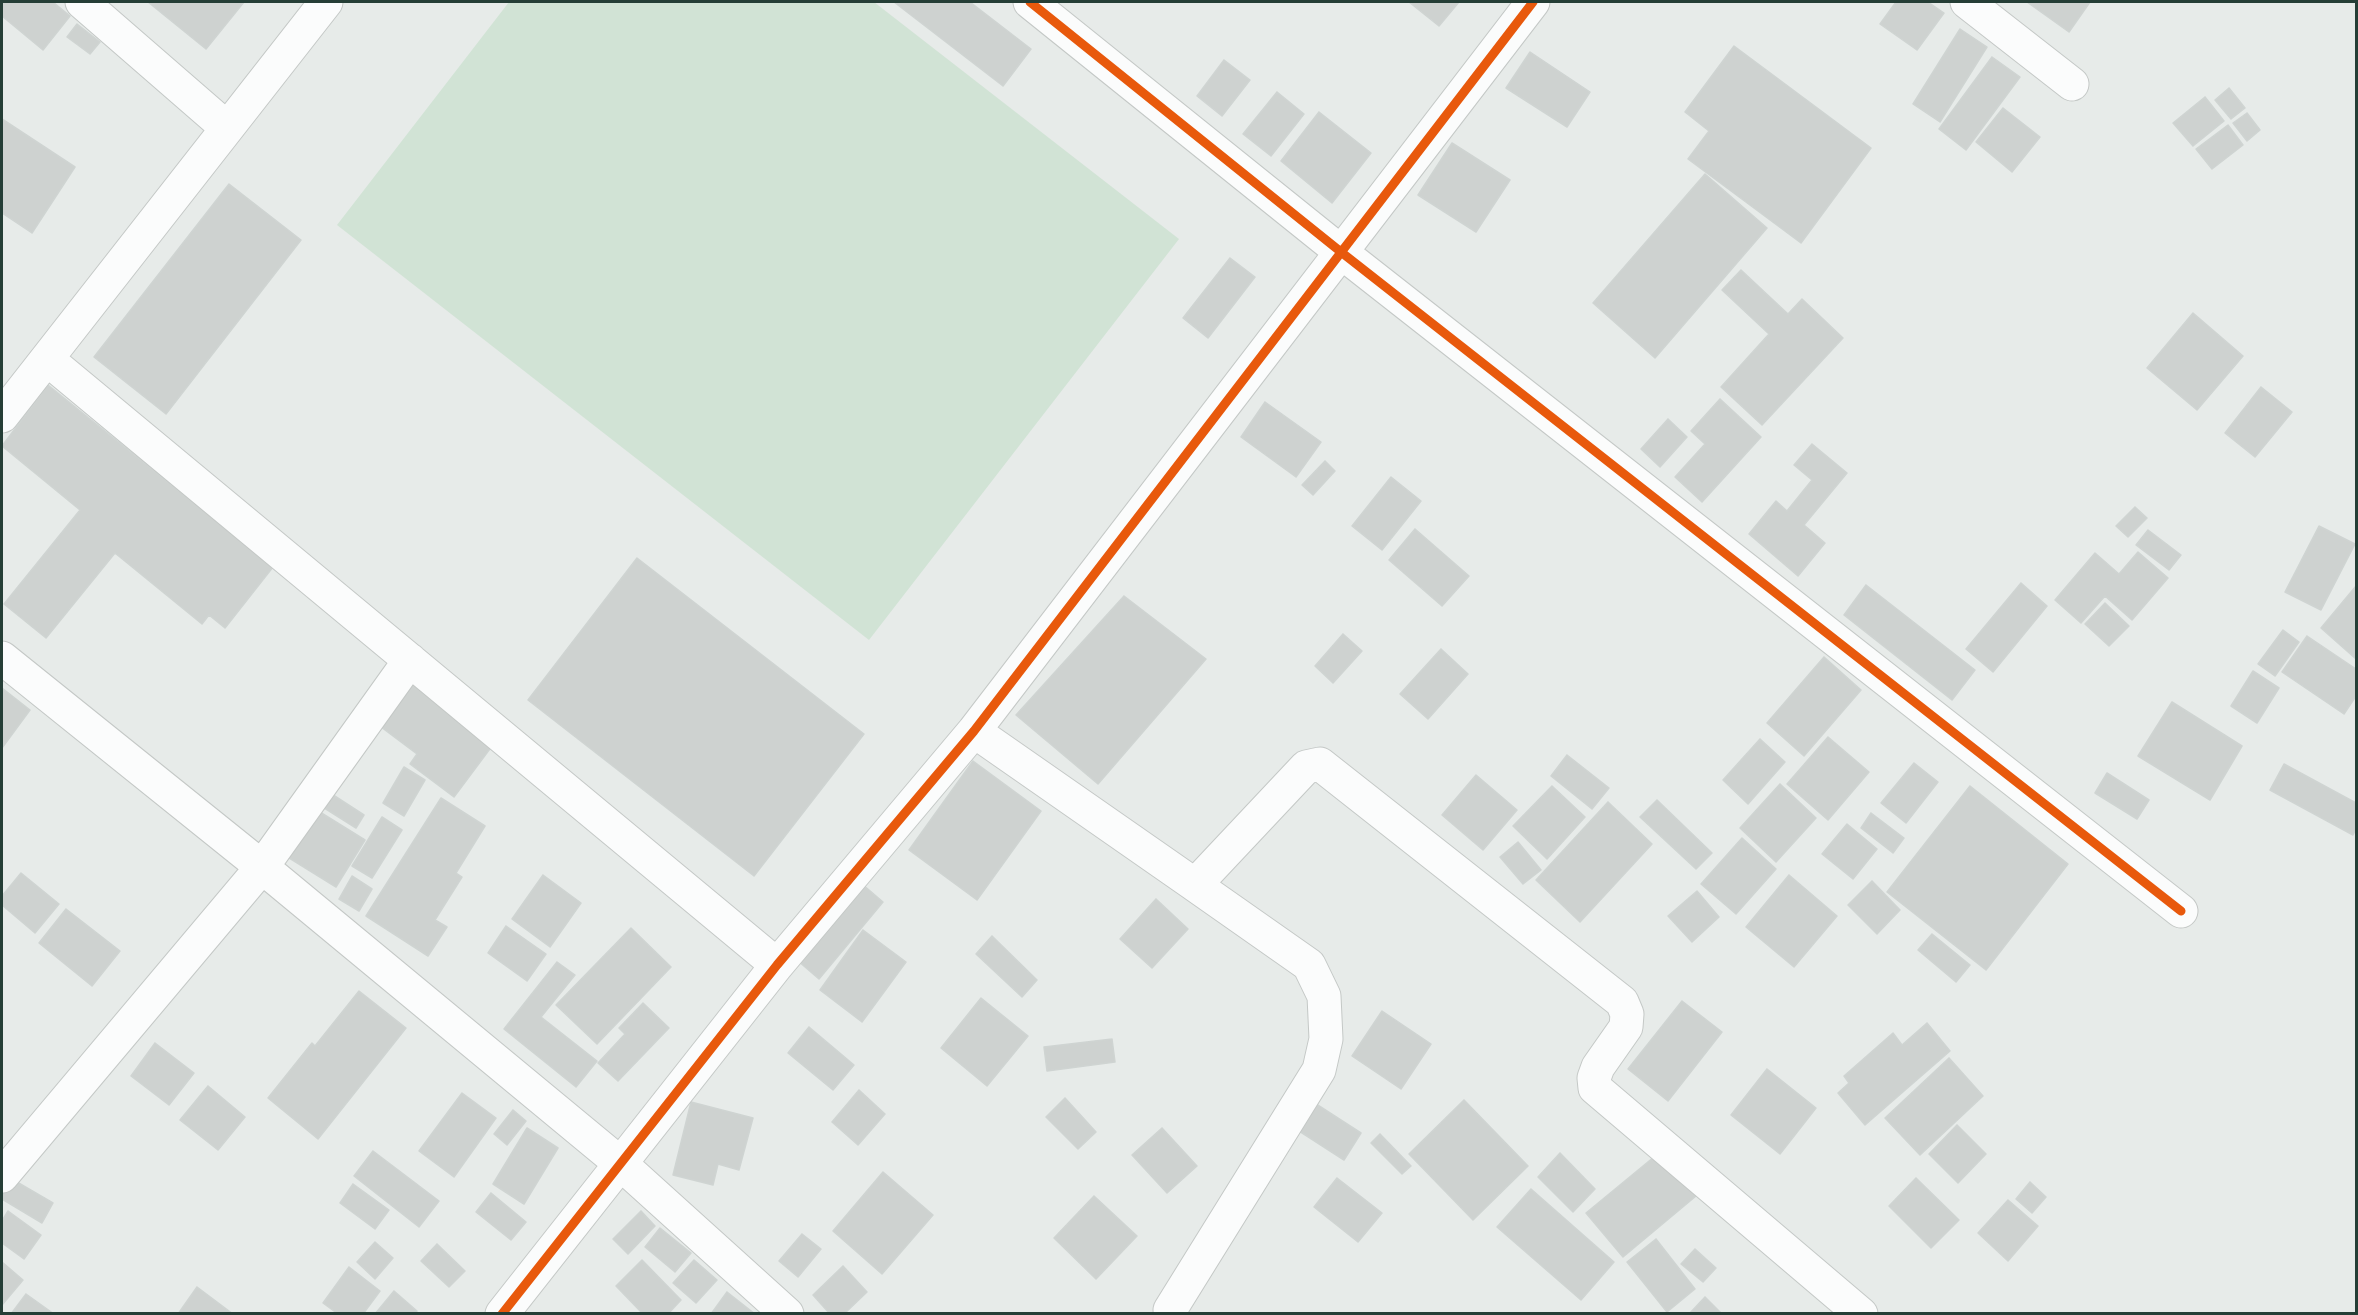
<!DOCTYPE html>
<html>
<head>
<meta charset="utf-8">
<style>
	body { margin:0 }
	#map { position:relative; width:2358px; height:1315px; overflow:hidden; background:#e7ebe9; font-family:Inter,sans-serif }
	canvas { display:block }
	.frame { position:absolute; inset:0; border:3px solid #253e36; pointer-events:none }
</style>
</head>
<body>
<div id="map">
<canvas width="2358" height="1315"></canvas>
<div class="frame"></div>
</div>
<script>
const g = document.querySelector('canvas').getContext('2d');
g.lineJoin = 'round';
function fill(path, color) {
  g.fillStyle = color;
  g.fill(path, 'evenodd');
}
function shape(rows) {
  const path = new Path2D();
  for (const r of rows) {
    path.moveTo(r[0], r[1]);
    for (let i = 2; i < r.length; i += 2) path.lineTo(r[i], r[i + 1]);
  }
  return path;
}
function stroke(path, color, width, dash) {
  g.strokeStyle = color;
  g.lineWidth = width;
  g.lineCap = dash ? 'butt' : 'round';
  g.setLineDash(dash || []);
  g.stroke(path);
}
fill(shape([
	[509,2,874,2,1179,239,869,640,337,225]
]), '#d1e3d5');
const building = shape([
	[2,2,53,2,70,16,43,50,2,16,2,2],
	[148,2,244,2,206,49,148,2],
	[894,2,970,2,1031,49,1003,86,894,2],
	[1409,2,1459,2,1439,26,1409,2],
	[1896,2,1928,2,1944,13,1917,50,1880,24,1896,2],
	[2027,2,2090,2,2069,32,2027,2],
	[77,24,100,42,90,54,67,37,77,24],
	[1960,29,1987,47,1940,122,1913,104,1960,29],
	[1734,46,1871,148,1801,243,1688,159,1709,131,1685,112,1734,46],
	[1530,52,1590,92,1567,127,1506,88,1530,52],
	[1992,57,2020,77,1966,150,1939,129,1992,57],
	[1224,60,1250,80,1222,116,1197,96,1224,60],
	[2229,88,2245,108,2231,119,2215,100,2229,88],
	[1277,92,1304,114,1271,156,1243,134,1277,92],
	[2205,97,2224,121,2193,146,2173,123,2205,97],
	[2003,108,2040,137,2012,172,1976,142,2003,108],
	[1319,112,1371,153,1332,203,1281,161,1319,112],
	[2247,113,2260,130,2247,141,2233,123,2247,113],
	[2,119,75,167,32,233,2,213,2,119],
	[2228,125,2243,145,2212,169,2196,149,2228,125],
	[1452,143,1510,180,1476,232,1418,195,1452,143],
	[1705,174,1767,228,1655,358,1593,303,1705,174],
	[229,184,301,240,166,414,94,357,229,184],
	[1230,258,1255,277,1208,338,1183,318,1230,258],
	[1741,270,1788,314,1802,299,1843,338,1762,425,1721,387,1769,334,1722,290,1741,270],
	[2193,313,2243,356,2197,410,2147,368,2193,313],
	[48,385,273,567,225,628,209,615,202,624,115,553,46,638,4,604,80,510,2,446,48,385],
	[2261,387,2292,412,2255,457,2225,433,2261,387],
	[1720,399,1761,437,1702,502,1675,477,1705,444,1691,431,1720,399],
	[1265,402,1321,442,1296,477,1241,437,1265,402],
	[1668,419,1687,437,1660,467,1641,449,1668,419],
	[1812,444,1847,473,1804,525,1825,543,1798,576,1749,534,1776,501,1787,511,1812,480,1794,465,1812,444],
	[1325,461,1335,471,1313,495,1302,485,1325,461],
	[1391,477,1421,501,1382,550,1352,526,1391,477],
	[2135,507,2147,518,2128,537,2116,526,2135,507],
	[2319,526,2355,544,2321,610,2285,592,2319,526],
	[1415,529,1469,576,1442,606,1389,560,1415,529],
	[2148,530,2181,555,2169,570,2136,545,2148,530],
	[2138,552,2168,578,2132,620,2105,596,2081,623,2055,600,2095,553,2119,574,2138,552],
	[637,558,864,734,754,876,528,700,637,558],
	[2021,583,2047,606,1993,672,1966,649,2021,583],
	[1866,585,1975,670,1952,700,1844,615,1866,585],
	[2356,586,2356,659,2321,628,2356,586],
	[1124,596,1206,659,1098,784,1016,715,1124,596],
	[2105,603,2129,626,2109,646,2085,624,2105,603],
	[2283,630,2299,642,2275,676,2258,664,2283,630],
	[1343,634,1362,651,1333,683,1315,666,1343,634],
	[2307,636,2356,669,2356,696,2344,714,2282,672,2307,636],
	[1441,649,1468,674,1428,719,1400,694,1441,649],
	[1824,657,1861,690,1804,756,1767,723,1824,657],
	[2253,671,2279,688,2257,723,2231,706,2253,671],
	[409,672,498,738,454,797,410,764,417,754,373,721,409,672],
	[2,688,30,710,2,748,2,688],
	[2172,702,2242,746,2210,800,2138,756,2172,702],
	[1828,737,1869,772,1828,820,1787,784,1828,737],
	[1760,739,1785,762,1748,804,1723,780,1760,739],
	[1567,755,1609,788,1592,809,1551,776,1567,755],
	[973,761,1041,811,977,900,909,850,973,761],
	[1914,763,1938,782,1906,823,1881,803,1914,763],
	[2284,764,2356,803,2356,829,2353,835,2270,790,2284,764],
	[404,767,425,780,404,816,383,803,404,767],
	[2107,773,2149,800,2137,819,2095,793,2107,773],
	[1476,775,1517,810,1483,850,1442,815,1476,775],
	[1780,784,1816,818,1776,862,1740,828,1780,784],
	[1552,786,1585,817,1547,859,1513,826,1552,786],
	[1970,786,2068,864,1986,970,1887,892,1970,786],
	[327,791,364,815,356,828,318,804,327,791],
	[441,798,485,826,456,873,462,877,435,920,447,927,428,956,366,916,441,798],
	[1657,800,1712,853,1696,869,1640,817,1657,800],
	[1608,802,1652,844,1580,922,1536,880,1608,802],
	[315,809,365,840,336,887,286,856,315,809],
	[1871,813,1904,838,1893,853,1861,828,1871,813],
	[382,817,402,830,372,878,352,866,382,817],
	[1847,824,1877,849,1853,879,1822,854,1847,824],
	[1742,838,1776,869,1736,914,1701,884,1742,838],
	[1518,842,1541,870,1523,884,1500,857,1518,842],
	[21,873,59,904,35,933,2,905,2,896,21,873],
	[543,875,581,903,550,947,512,919,543,875],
	[1789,875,1837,916,1794,967,1746,927,1789,875],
	[352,876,372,889,359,911,339,899,352,876],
	[855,878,883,902,819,979,790,954,855,878],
	[1872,881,1900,910,1877,934,1848,905,1872,881],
	[1697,891,1719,917,1692,942,1668,916,1697,891],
	[1156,899,1188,929,1152,968,1120,939,1156,899],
	[66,909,120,951,92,986,39,943,66,909],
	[506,926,546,954,527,981,488,953,506,926],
	[631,928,671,967,597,1044,556,1005,631,928],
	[863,930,906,962,862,1022,820,990,863,930],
	[1932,934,1970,965,1956,982,1918,950,1932,934],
	[992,936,1037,980,1022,997,976,954,992,936],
	[557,962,575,975,541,1017,597,1061,576,1087,504,1029,557,962],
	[359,991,406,1028,318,1139,268,1098,312,1043,315,1046,359,991],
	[981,998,1028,1036,987,1086,941,1048,981,998],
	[1682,1001,1722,1032,1668,1101,1628,1069,1682,1001],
	[643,1003,669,1028,618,1081,598,1063,625,1034,619,1028,643,1003],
	[1382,1011,1431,1044,1401,1089,1352,1056,1382,1011],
	[1927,1023,1950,1051,1865,1125,1838,1093,1849,1083,1844,1076,1893,1033,1902,1045,1927,1023],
	[809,1027,854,1065,833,1090,788,1053,809,1027],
	[1112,1039,1115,1062,1047,1071,1044,1047,1112,1039],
	[155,1043,194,1073,169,1105,131,1076,155,1043],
	[1949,1058,1983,1096,1920,1155,1885,1118,1949,1058],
	[1767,1069,1816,1108,1780,1154,1731,1115,1767,1069],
	[208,1086,245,1117,218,1150,180,1120,208,1086],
	[859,1090,885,1114,858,1145,832,1122,859,1090],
	[462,1093,496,1118,454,1177,419,1151,462,1093],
	[1065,1098,1096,1132,1078,1149,1046,1117,1065,1098],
	[1464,1100,1528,1166,1473,1220,1409,1154,1464,1100],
	[691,1102,753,1118,739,1170,718,1164,713,1185,673,1175,691,1102],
	[1313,1102,1361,1133,1344,1160,1296,1129,1313,1102],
	[513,1110,526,1121,507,1145,494,1134,513,1110],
	[1957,1125,1986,1154,1958,1183,1929,1154,1957,1125],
	[527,1128,558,1148,524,1204,493,1184,527,1128],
	[1162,1128,1197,1166,1167,1193,1132,1155,1162,1128],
	[1380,1134,1411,1166,1402,1174,1371,1143,1380,1134],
	[373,1151,439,1201,419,1227,354,1176,373,1151],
	[1660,1152,1696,1196,1623,1257,1586,1213,1660,1152],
	[1560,1153,1595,1189,1573,1212,1538,1177,1560,1153],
	[883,1172,933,1215,882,1274,833,1231,883,1172],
	[10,1178,53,1203,42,1223,2,1199,2,1193,10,1178],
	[1337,1178,1382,1213,1358,1242,1314,1207,1337,1178],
	[1916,1178,1959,1220,1931,1248,1889,1206,1916,1178],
	[2030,1182,2046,1197,2032,1213,2016,1199,2030,1182],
	[353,1184,389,1210,375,1229,340,1203,353,1184],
	[1531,1189,1614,1262,1581,1300,1497,1227,1531,1189],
	[491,1193,526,1222,511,1240,476,1212,491,1193],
	[1094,1196,1137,1236,1096,1279,1054,1238,1094,1196],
	[2008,1200,2038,1226,2008,1261,1978,1233,2008,1200],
	[8,1211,41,1235,24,1259,2,1243,2,1221,8,1211],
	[641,1211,655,1226,628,1254,613,1239,641,1211],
	[660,1228,691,1253,675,1272,645,1247,660,1228],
	[802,1234,821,1249,798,1277,779,1261,802,1234],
	[1656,1239,1695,1289,1667,1312,1627,1262,1656,1239],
	[375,1242,393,1258,375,1279,357,1262,375,1242],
	[437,1244,465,1271,449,1287,421,1261,437,1244],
	[1695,1249,1716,1268,1703,1282,1681,1264,1695,1249],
	[642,1260,681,1300,668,1314,643,1314,616,1286,642,1260],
	[694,1260,717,1280,696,1303,673,1283,694,1260],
	[2,1262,23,1280,2,1305,2,1262],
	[843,1266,867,1292,844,1314,830,1314,813,1295,843,1266],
	[349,1267,380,1291,363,1314,338,1314,323,1303,349,1267],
	[197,1287,233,1314,178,1314,197,1287],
	[394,1291,417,1311,416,1314,375,1314,394,1291],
	[727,1292,755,1314,711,1314,727,1292],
	[26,1294,54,1314,11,1314,26,1294],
	[1705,1297,1722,1314,1689,1314,1705,1297]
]);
fill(building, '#ced2d0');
stroke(building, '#cfd4d2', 1.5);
const minor = shape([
	[82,2,227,128],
	[1030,2,1341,252,2181,911],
	[1967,2,2072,84],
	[47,359,777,965],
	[2,416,326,2],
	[2,658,262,867,621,1164,787,1314],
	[974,731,1195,885,1306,767,1320,764,1622,1002,1627,1014,1626,1027,1598,1067,1594,1078,1595,1088,1861,1314],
	[2,1176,262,867,410,660],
	[1170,1310,1319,1070,1326,1039,1324,996,1309,965,1195,885],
	[502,1314,777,965,974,731,1533,2]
]);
stroke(minor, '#c4c8c6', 35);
stroke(minor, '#fbfcfc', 33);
stroke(shape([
	[1030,2,1341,252,2181,911],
	[502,1314,777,965,974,731,1533,2]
]), '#e8590c', 9);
</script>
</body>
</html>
